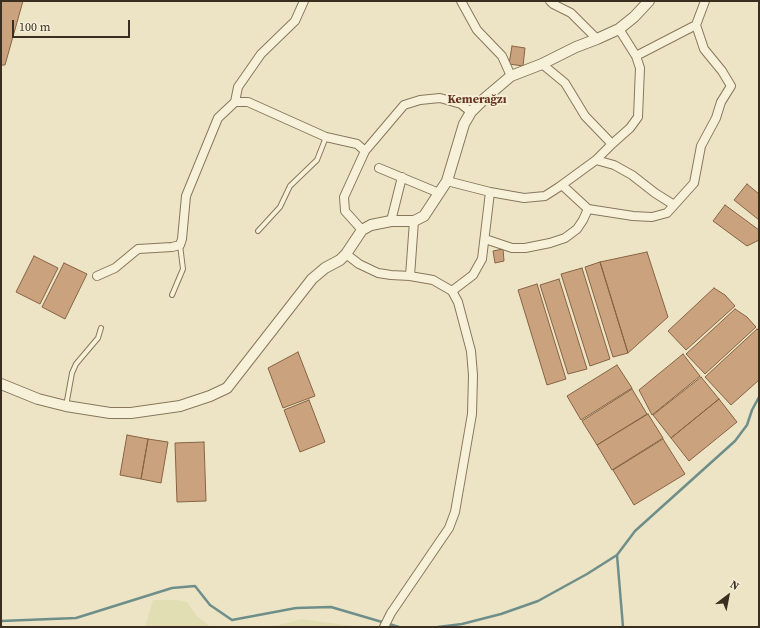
<!DOCTYPE html>
<html>
<head>
<meta charset="utf-8">
<style>
	body { margin:0 }
	#map { position:relative; width:760px; height:628px; overflow:hidden; background:#ede4c6; font-family:"Source Serif 4",serif }
	canvas { display:block }
	.frame { position:absolute; inset:0; border:2px solid #392e20; pointer-events:none }
	.north { position:absolute; left:708px; top:576px; width:40px; height:40px; -webkit-text-stroke:3px #f5eed6; paint-order:stroke; rotate:32deg; font-size:11px; font-weight:700; line-height:16px; text-align:center; color:#392e20 }
	.north::after { content:''; display:block; margin:auto; width:14px; height:18px; background:#392e20; clip-path:polygon(50% 0,100% 100%,50% 72%,0 100%) }
	.scale { position:absolute; left:12px; top:20px; width:118px; height:18px; box-sizing:border-box; border:2px solid #392e20; border-top:0; padding-left:5px; font-size:12px; line-height:14px; white-space:nowrap; color:#392e20; -webkit-text-stroke:3px #f5eed6; paint-order:stroke }
</style>
</head>
<body>
<div id="map">
<canvas width="760" height="628"></canvas>
<div class="frame"></div>
<div class="north">N</div>
<div class="scale">100 m</div>
</div>
<script>
const g = document.querySelector('canvas').getContext('2d');
g.lineJoin = 'round';
function fill(path, color) {
  g.fillStyle = color;
  g.fill(path, 'evenodd');
}
function shape(rows) {
  const path = new Path2D();
  for (const r of rows) {
    path.moveTo(r[0], r[1]);
    for (let i = 2; i < r.length; i += 2) path.lineTo(r[i], r[i + 1]);
  }
  return path;
}
function stroke(path, color, width, dash) {
  g.strokeStyle = color;
  g.lineWidth = width;
  g.lineCap = dash ? 'butt' : 'round';
  g.setLineDash(dash || []);
  g.stroke(path);
}
function drawText(font, color, halo, rows, align = 'center') {
  g.font = font + ' "Source Serif 4",serif';
  g.lineWidth = 4;
  g.setLineDash([]);
  g.textBaseline = 'middle';
  g.strokeStyle = halo;
  g.fillStyle = color;
  for (const [text, x, y, turn = 0] of rows) {
    g.save();
    g.translate(x, y);
    g.rotate((+turn || 0) * Math.PI / 180);
    g.textAlign = isNaN(turn) ? turn : align;
    if (halo) g.strokeText(text, 0, 0);
    g.fillText(text, 0, 0);
    g.restore();
  }
}
fill(shape([
	[153,600,178,600,187,602,197,616,211,627,145,627],
	[302,619,352,626,354,627,271,627]
]), '#e2deb4');
stroke(shape([
	[617,555,623,627],
	[1,621,76,618,172,588,195,586,210,605,232,620,296,608,331,607,399,627],
	[438,627,462,624,501,614,538,601,587,574,617,555,635,531,735,441,747,425,752,410,759,397]
]), '#6e8f89', 2.5);
const building = shape([
	[1,1,23,1,5,65,1,65,1,1],
	[512,46,525,48,523,66,509,64,512,46],
	[747,184,759,194,759,220,734,200,747,184],
	[725,205,759,230,759,240,747,246,713,221,725,205],
	[503,249,504,261,495,263,493,251,503,249],
	[647,252,668,317,628,353,600,262,647,252],
	[34,256,58,268,40,304,16,292,34,256],
	[600,262,628,353,613,357,585,267,600,262],
	[64,263,87,274,65,319,42,307,64,263],
	[582,268,610,359,590,366,561,274,582,268],
	[559,279,587,369,568,374,540,285,559,279],
	[537,284,566,379,547,385,518,290,537,284],
	[714,288,725,295,735,306,686,350,668,331,714,288],
	[735,309,747,317,756,327,705,374,686,354,735,309],
	[757,329,759,331,759,380,731,405,705,377,757,329],
	[298,352,315,396,283,408,268,368,298,352],
	[683,354,700,376,652,415,639,390,683,354],
	[617,365,632,388,581,420,567,396,617,365],
	[701,377,719,399,671,438,653,415,701,377],
	[632,389,647,414,597,445,582,421,632,389],
	[719,399,737,422,689,461,671,438,719,399],
	[309,400,325,442,300,452,284,410,309,400],
	[648,414,663,438,612,470,597,445,648,414],
	[127,435,148,439,141,479,120,475,127,435],
	[148,439,168,442,161,483,141,479,148,439],
	[663,439,685,474,634,505,613,470,663,439],
	[204,442,206,501,177,502,175,443,204,442]
]);
fill(building, '#caa37e');
stroke(building, '#866343', 1);
const service = shape([
	[258,231,280,207,290,186,317,160,326,137],
	[172,295,183,269,180,245],
	[66,406,72,373,76,364,98,338,101,328]
]);
const minor = shape([
	[461,1,477,30,502,56,511,76],
	[550,1,553,4,571,13,597,39],
	[636,56,696,25],
	[542,64,565,83,585,116,612,144],
	[235,102,238,87,261,54,295,21,304,1],
	[365,151,404,105,420,100,440,98,461,104,471,112],
	[596,160,612,144,630,128,638,117,640,68,636,56,619,29],
	[379,168,439,193],
	[447,181,490,192,524,198,545,196,559,187,596,160,614,165,632,175,655,193,674,205],
	[562,185,588,209,633,216,652,217,667,213,694,183,701,146,716,118,721,102,731,86,722,71,704,49,696,25,705,1],
	[391,221,402,177],
	[485,239,512,248,525,248,550,243,565,238,577,229,583,220,588,209],
	[346,254,359,264,378,273,391,275,410,276,433,280,452,291,458,302,471,351,473,375,472,414,455,512,449,528,391,613,384,627],
	[97,276,115,268,138,249,172,247,180,245,182,239,186,196,218,118,235,102,248,102,326,137,357,144,365,151,344,197,345,211,362,230],
	[410,276,414,221],
	[452,291,473,275,482,259,490,192]
]);
const tertiary = shape([
	[1,384,38,399,66,406,110,413,131,413,180,406,210,396,227,388,312,279,325,268,340,260,346,254,362,230,371,225,391,221,414,221,424,216,447,181,464,124,471,112,485,98,511,76,542,64,576,47,597,39,619,29,634,17,649,1]
]);
stroke(service, '#88775c', 6);
stroke(minor, '#88775c', 10);
stroke(tertiary, '#88775c', 12);
stroke(service, '#f8f1da', 4);
stroke(minor, '#f8f1da', 8);
stroke(tertiary, '#f8f1da', 10);
drawText('bold 12px', '#643421', '#f5eed6', [
	["Kemerağzı",477,100]
]);
</script>
</body>
</html>
